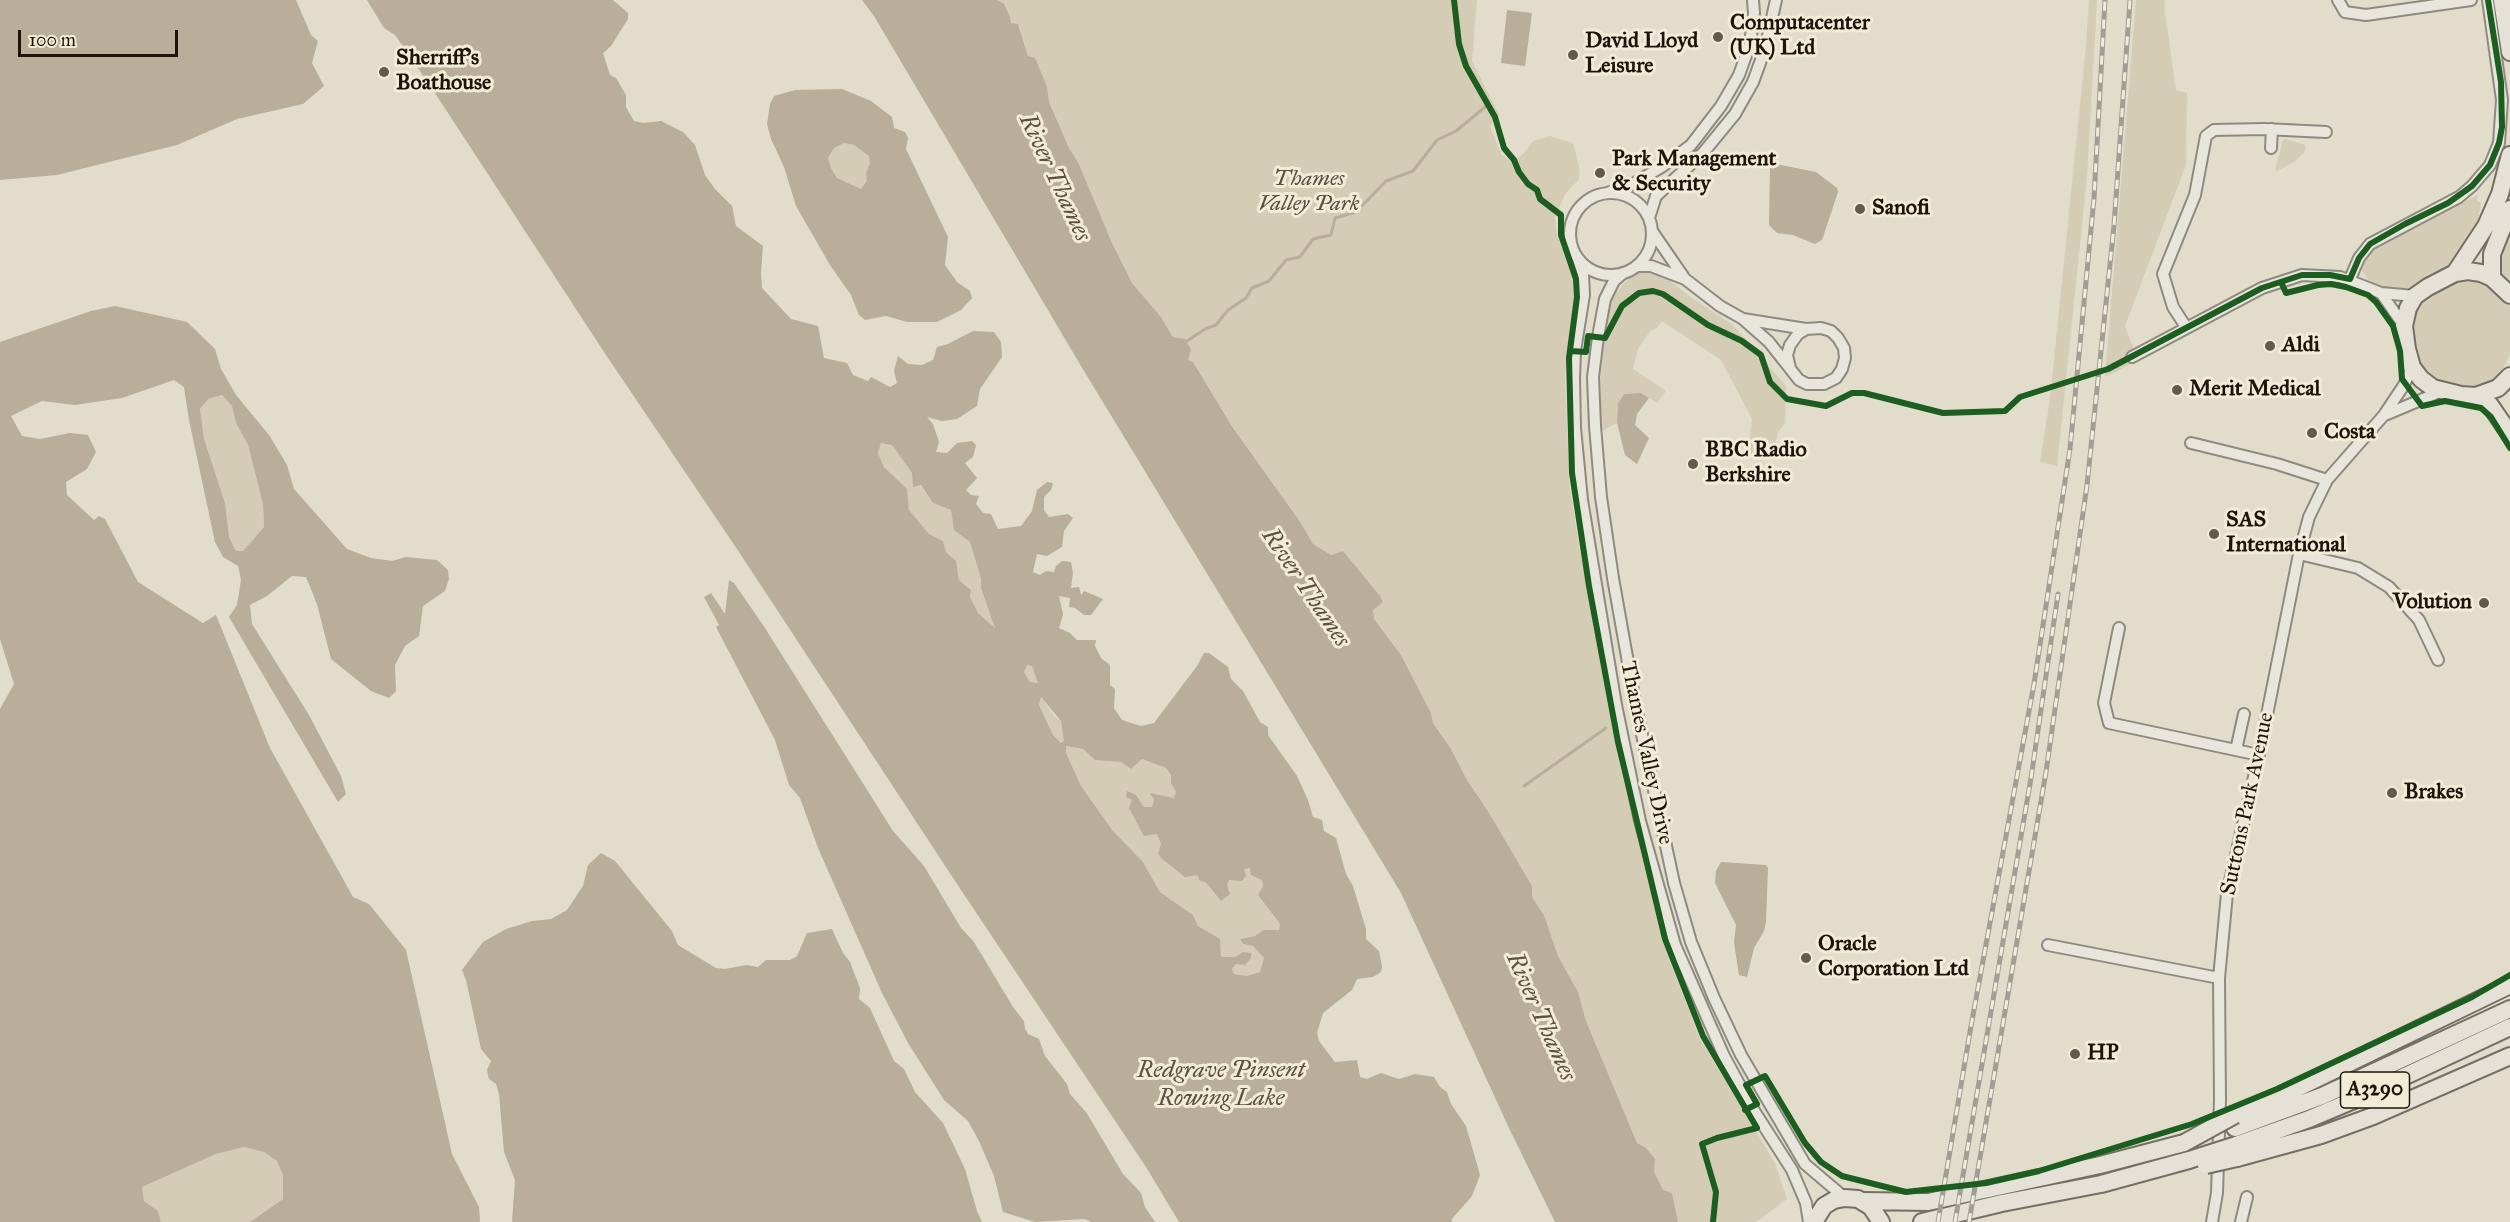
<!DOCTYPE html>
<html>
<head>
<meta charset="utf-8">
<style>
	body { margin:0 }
	#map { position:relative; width:2510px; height:1222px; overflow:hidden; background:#e2dccb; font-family:"IM FELL Great Primer",serif }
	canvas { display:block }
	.scale { position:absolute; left:18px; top:30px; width:160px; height:27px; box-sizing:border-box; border:3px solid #1f140c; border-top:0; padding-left:8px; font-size:18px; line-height:21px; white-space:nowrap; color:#1f140c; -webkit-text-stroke:4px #f2ecd7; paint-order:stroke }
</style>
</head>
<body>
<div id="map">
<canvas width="2510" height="1222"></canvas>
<div class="scale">100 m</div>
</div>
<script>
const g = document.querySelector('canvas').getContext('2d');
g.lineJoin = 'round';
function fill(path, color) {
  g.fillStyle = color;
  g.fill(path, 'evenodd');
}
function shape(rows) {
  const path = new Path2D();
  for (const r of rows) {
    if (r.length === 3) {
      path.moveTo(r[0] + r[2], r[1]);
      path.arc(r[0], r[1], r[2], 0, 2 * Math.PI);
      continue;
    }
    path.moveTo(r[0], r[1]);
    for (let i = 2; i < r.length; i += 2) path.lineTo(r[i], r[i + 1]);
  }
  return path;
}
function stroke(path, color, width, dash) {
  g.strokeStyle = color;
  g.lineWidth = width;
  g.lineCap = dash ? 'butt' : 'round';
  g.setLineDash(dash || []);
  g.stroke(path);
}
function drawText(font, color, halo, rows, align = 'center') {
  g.font = font + ' "IM FELL Great Primer",serif';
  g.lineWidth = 6;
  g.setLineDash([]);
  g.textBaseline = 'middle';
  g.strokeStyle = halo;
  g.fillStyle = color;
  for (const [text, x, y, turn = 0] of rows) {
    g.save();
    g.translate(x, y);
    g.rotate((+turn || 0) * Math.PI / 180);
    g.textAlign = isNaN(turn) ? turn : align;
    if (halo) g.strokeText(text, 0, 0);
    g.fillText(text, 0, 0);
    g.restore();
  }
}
fill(shape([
	[997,0,1477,0,1472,61,1499,115,1490,126,1501,154,1512,163,1525,152,1533,141,1550,136,1573,143,1579,165,1579,179,1565,194,1555,218,1557,235,1573,279,1574,296,1565,374,1569,480,1576,528,1608,705,1662,940,1699,1037,1775,1163,1787,1199,1756,1222,1678,1222,1672,1194,1663,1190,1637,1143,1586,1021,1578,992,1558,956,1544,915,1532,897,1532,886,1488,811,1467,780,1451,749,1433,723,1431,713,1401,655,1374,619,1373,610,1375,606,1348,557,1343,551,1331,555,1313,544,1301,523,1233,428,1193,362,1188,360,1161,317,1132,283,1112,243,1078,162,1069,148,1049,102,1047,87,1028,56,1020,28,1017,24,1010,23],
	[2089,0,2097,0,2087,177,2057,466,2040,462,2050,399,2086,46],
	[2136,0,2165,0,2165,12,2176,90,2187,93,2186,165,2125,326,2134,350,2131,364,2105,377],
	[2286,139,2305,145,2306,150,2296,161,2277,171,2275,170,2283,140],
	[844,143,854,145,869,155,870,163,866,173,868,181,861,189,837,178,831,168,828,158,834,148],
	[2478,195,2477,201,2481,203,2476,229,2451,265,2403,290,2388,290,2368,280,2362,270,2366,255,2388,238],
	[2510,222,2510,286,2497,268,2499,249],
	[1649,269,1660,273,1692,298,1733,325,1786,386,1785,423,1778,432,1772,458,1753,456,1749,452,1752,419,1721,360,1662,321,1657,328,1650,331,1638,349,1633,369,1666,391,1657,403,1641,393,1618,404,1617,423,1600,432,1599,398,1602,356,1607,320,1613,296,1631,276],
	[2460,279,2476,279,2484,283,2510,307,2510,355,2499,377,2489,384,2475,388,2434,380,2425,375,2417,361,2411,323,2416,306,2422,298],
	[222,395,232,406,236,423,248,445,263,504,264,527,243,551,236,551,229,537,225,503,204,439,200,409,208,399],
	[881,443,892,445,933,503,951,510,954,530,970,542,981,579,981,588,996,629,978,613,970,597,971,590,959,580,956,561,946,552,943,541,929,534,909,510,907,489,884,467,878,453],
	[1027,665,1032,665,1039,683,1030,682,1024,672],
	[1041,696,1054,716,1061,721,1065,741,1061,743,1053,735,1039,705],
	[1066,746,1083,749,1095,760,1121,762,1131,769,1142,759,1166,768,1171,775,1171,783,1176,792,1174,798,1151,794,1154,800,1152,807,1144,807,1136,795,1132,800,1157,833,1161,844,1158,853,1198,875,1221,901,1229,880,1242,880,1243,869,1250,868,1262,880,1263,886,1258,895,1280,924,1279,931,1263,930,1255,936,1240,939,1243,944,1253,946,1264,958,1260,972,1247,976,1234,974,1232,969,1236,964,1236,957,1221,957,1219,939,1198,926,1193,915,1160,892,1143,862,1113,831,1081,786,1066,753],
	[244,1147,264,1152,277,1161,283,1175,283,1199,250,1222,161,1222,158,1211,144,1201,142,1187,216,1154]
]), '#d4ccb5');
fill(shape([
	[0,0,296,0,311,35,318,41,312,63,324,86,303,104,237,119,177,145,57,175,0,180],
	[367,0,613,0,628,13,628,19,611,46,603,53,610,75,616,78,626,95,626,107,634,121,643,123,661,121,683,132,695,145,705,175,715,189,732,206,736,226,763,246,761,273,762,288,791,319,818,326,824,358,847,363,853,375,868,381,871,377,890,387,897,383,894,371,898,356,908,364,922,365,933,360,937,347,948,344,973,331,994,332,1001,342,1002,357,980,389,977,406,957,419,942,421,927,417,933,424,939,442,936,452,947,453,957,443,972,441,976,445,973,457,965,463,977,478,966,490,971,495,979,496,976,504,983,513,991,514,998,529,1021,526,1032,511,1037,490,1047,482,1053,483,1051,490,1044,497,1044,510,1049,517,1068,514,1073,518,1064,531,1062,547,1047,556,1037,554,1033,572,1040,575,1046,571,1054,572,1056,566,1062,561,1071,562,1073,573,1071,588,1079,587,1081,595,1084,591,1103,599,1091,615,1084,615,1075,608,1069,607,1070,598,1059,596,1063,614,1059,628,1070,633,1077,640,1096,640,1095,646,1101,658,1110,665,1110,685,1115,689,1114,708,1122,720,1141,726,1154,723,1197,666,1204,653,1209,653,1228,667,1231,679,1243,691,1260,722,1268,727,1268,735,1297,776,1308,800,1313,817,1322,820,1324,831,1336,838,1346,874,1353,886,1366,929,1366,939,1379,951,1382,967,1381,972,1373,977,1357,979,1352,990,1323,1013,1317,1033,1319,1041,1335,1062,1357,1060,1360,1077,1367,1079,1381,1073,1399,1079,1415,1074,1434,1077,1440,1087,1447,1092,1451,1104,1466,1126,1480,1175,1472,1196,1451,1220,1453,1222,1179,1222,1146,1167,961,890,739,552,604,352,433,90,395,35,384,28],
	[881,443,892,445,912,473,913,487,921,485,933,503,951,510,954,530,970,542,981,579,981,588,995,628,978,613,970,597,971,590,959,580,956,561,946,552,943,541,929,534,909,510,907,489,884,467,878,453],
	[1027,665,1032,666,1038,683,1030,682,1024,672],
	[1041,697,1061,721,1064,741,1061,743,1053,735,1039,705],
	[1066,746,1083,749,1095,760,1121,762,1131,769,1142,759,1166,768,1171,775,1171,783,1176,792,1174,798,1150,793,1154,800,1152,807,1144,807,1136,795,1127,791,1126,797,1132,800,1129,808,1144,836,1157,834,1161,844,1158,853,1161,858,1185,877,1198,875,1199,880,1206,883,1221,901,1230,894,1227,885,1229,880,1242,881,1246,876,1244,869,1250,868,1251,875,1262,880,1263,886,1258,895,1280,924,1279,930,1263,930,1255,936,1240,939,1243,944,1253,946,1264,958,1260,972,1247,976,1234,974,1232,969,1236,964,1245,965,1251,958,1251,953,1243,952,1236,957,1221,957,1220,939,1198,926,1193,915,1160,892,1143,862,1113,831,1081,786,1066,753],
	[862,0,997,0,1004,4,1010,17,1011,23,1018,24,1028,56,1035,58,1047,87,1049,102,1069,148,1078,162,1112,243,1132,283,1161,317,1173,337,1185,339,1191,350,1188,360,1193,362,1233,428,1301,523,1313,544,1331,555,1343,551,1380,596,1383,602,1373,610,1374,619,1401,655,1431,713,1433,723,1451,749,1467,780,1488,811,1532,886,1532,897,1544,915,1558,956,1578,992,1586,1021,1637,1143,1646,1148,1655,1159,1654,1172,1663,1190,1672,1193,1678,1222,1555,1222,1509,1128,1401,893,1081,366,874,16],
	[1507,10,1532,13,1525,66,1501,63],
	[842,89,871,101,892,117,894,128,905,132,908,138,906,149,948,237,945,265,957,282,970,291,972,298,961,310,937,322,907,322,886,316,865,320,859,315,851,295,830,265,796,206,784,167,771,139,767,124,770,104,774,96,795,90],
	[844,143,854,145,869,156,870,163,866,173,867,181,861,189,837,178,831,168,828,158,834,148],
	[1781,165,1816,172,1837,188,1838,192,1822,240,1815,244,1793,235,1777,233,1769,225,1770,166],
	[115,306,187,322,215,349,221,369,236,395,269,435,287,465,294,489,347,549,371,558,392,561,406,557,437,560,448,570,449,579,445,591,423,606,419,636,405,646,395,665,396,691,389,698,371,691,331,659,317,604,306,577,292,576,267,596,250,605,252,624,309,715,341,776,346,794,338,802,229,617,237,605,241,580,238,566,223,557,215,542,189,420,184,387,174,380,122,398,75,405,42,401,11,416,22,436,40,439,70,433,88,435,96,452,87,469,66,482,67,495,94,520,99,516,105,519,138,582,203,623,216,615,270,748,353,897,369,904,406,950,452,1154,479,1207,480,1222,250,1222,283,1199,283,1175,277,1161,264,1152,244,1147,216,1154,142,1187,144,1201,158,1211,161,1222,0,1222,0,709,14,684,0,639,0,342,91,311],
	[222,395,232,406,236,423,248,445,263,504,264,527,243,551,236,551,229,537,225,503,204,439,200,409,208,399],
	[1641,393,1649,398,1637,414,1635,425,1649,438,1637,464,1625,455,1617,423,1618,404,1624,394],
	[729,580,734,583,763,625,893,831,924,866,961,928,974,942,1013,1007,1024,1021,1025,1029,1028,1034,1039,1039,1045,1056,1067,1084,1070,1094,1086,1112,1123,1174,1141,1193,1145,1207,1155,1222,1091,1222,1085,1219,1035,1222,1003,1212,994,1176,979,1141,968,1121,944,1100,908,1043,882,993,818,848,800,798,789,785,775,740,716,627,719,625,704,597,711,593,725,614],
	[601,853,615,861,672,931,678,945,716,968,725,969,746,965,758,967,766,960,790,960,797,956,807,933,832,929,843,953,850,962,860,988,859,999,870,1008,894,1061,904,1069,915,1092,943,1123,965,1169,977,1211,982,1222,512,1222,515,1180,504,1152,499,1094,496,1084,489,1079,487,1070,491,1061,481,1049,466,980,462,970,483,942,506,929,532,921,551,919,567,910,583,886,588,865],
	[1721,862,1766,865,1768,868,1766,922,1764,931,1754,948,1747,977,1739,975,1734,942,1736,925,1715,883,1716,871]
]), '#b8ae99');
stroke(shape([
	[1184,343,1205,329,1216,325,1228,310,1246,298,1252,288,1269,281,1286,260,1300,257,1313,239,1331,235,1335,218,1356,212,1386,181,1413,171,1437,140,1456,131,1485,107],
	[1524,786,1606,728]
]), '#b8ae99', 3);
const minor = shape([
	[2338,0,2345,12,2366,15,2471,0],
	[2271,148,2272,129],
	[1607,193,1633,184,1663,166,1691,145,1721,106,1739,75,1750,44,1754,13,1753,0],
	[1611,234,41],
	[1649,218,1656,196,1703,153,1735,114,1753,82,1765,49,1776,0],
	[1652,231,1685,279],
	[1578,259,1583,274,1584,295,1575,351,1574,378,1575,428,1582,500,1616,705,1640,821,1675,945,1724,1056,1751,1106,1792,1170,1806,1203,1809,1222],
	[1637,266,1651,266,1685,279,1720,306,1743,319,1769,342,1799,380,1807,384,1824,384,1836,378,1842,369,1845,358,1844,348,1838,338,1831,331,1821,328,1806,329,1743,319],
	[1622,274,1614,281,1605,299,1598,337,1593,377,1595,426,1601,497,1613,578,1635,702,1674,883,1691,942,1714,998,1741,1055,1805,1164,1845,1198],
	[2350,279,2359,258,2370,244,2459,197,2472,186,2490,165,2499,143,2502,100,2488,0],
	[2381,293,2404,326],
	[2186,327,2173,307,2163,274,2195,195,2206,136,2214,130,2264,129,2326,132],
	[2132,357,2262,288,2302,275,2340,277,2381,293,2415,296],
	[1790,368,1787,355,1790,345,1798,334,1806,329],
	[2385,415,2442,391],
	[2191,443,2277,464,2327,480],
	[2299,554,2358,568,2389,587,2419,620,2438,660],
	[2119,628,2104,703,2109,723,2259,755],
	[2236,750,2244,714],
	[2048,945,2219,978],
	[2212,1222,2217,1193,2220,1100,2219,978,2227,894,2259,755,2299,554,2309,517,2327,480,2384,415,2404,385,2412,367],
	[2241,1222,2247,1197]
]);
const primary = shape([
	[2502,0,2510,52],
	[2455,273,2486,226,2500,194,2510,155],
	[2492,278,2492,254,2510,209],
	[2510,295,2492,278,2481,273,2468,271,2455,273,2428,287,2415,296,2408,308,2404,326,2407,349,2412,367,2421,379,2433,388,2461,395,2476,396,2498,388,2510,376],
	[2476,396,2490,405,2510,434],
	[2235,1115,2287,1093,2510,985],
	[2235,1128,2322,1096,2510,1009],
	[2236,1145,2309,1119,2354,1100,2510,1027],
	[2237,1158,2321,1135,2373,1116,2510,1056],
	[1864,1201,1928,1202,2100,1165,2184,1143],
	[1814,1222,1824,1206,1834,1200,1845,1198,1858,1199,1871,1207,1881,1222],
	[1922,1222,2002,1203,2101,1184,2189,1160]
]);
stroke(minor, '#8e8a80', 14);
stroke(primary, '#736f65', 20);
stroke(minor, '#e8e5dd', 10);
stroke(primary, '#e5e1d7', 16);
const rail = shape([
	[1938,1222,1971,1026,2034,684,2070,449,2094,198,2105,0],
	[1955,1222,2031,778,2058,594],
	[1969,1222,2046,772,2087,485,2114,226,2130,0]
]);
stroke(rail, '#a19e97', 5);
stroke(rail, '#f2ecd7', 3, [9]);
const primaryBridge = shape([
	[2184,1143,2235,1115],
	[2189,1160,2236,1145],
	[2206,1165,2237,1158]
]);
stroke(primaryBridge, '#736f65', 20, []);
stroke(primaryBridge, '#e5e1d7', 16);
stroke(shape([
	[1454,0,1459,44,1466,66,1495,117,1504,148,1514,160,1519,172,1528,184,1537,190,1540,199,1561,215,1561,235,1576,279,1577,297,1569,358,1572,473,1589,586,1618,742,1665,939,1703,1036,1757,1128,1717,1138,1702,1144,1716,1192,1713,1222],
	[2281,282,2286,293,2318,285,2331,284,2346,287,2368,295,2376,302,2393,326,2400,351,2402,379,2422,406,2445,401,2481,408,2491,417,2510,448],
	[1570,351,1586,352,1588,336,1605,338,1622,306,1639,293,1653,291,1663,294,1708,325,1742,341,1761,355,1770,382,1787,399,1826,406,1852,393,1864,393,1943,413,2005,411,2020,397,2108,369,2262,288,2302,275,2330,275,2350,279,2359,258,2370,244,2405,224,2448,203,2472,186,2490,165,2499,143,2502,127,2501,82,2488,0],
	[1745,1110,1757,1104,1746,1085,1765,1076,1805,1143,1821,1162,1842,1176,1906,1192,1986,1183,2039,1171,2192,1124,2277,1089,2472,997,2510,975]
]), '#1b5e20', 6);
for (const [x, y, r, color] of [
	[1718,37,6,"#635a4f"],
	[1573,55,6,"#635a4f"],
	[384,72,6,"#635a4f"],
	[1600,173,6,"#635a4f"],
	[1860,209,6,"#635a4f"],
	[2270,346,6,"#635a4f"],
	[2177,390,6,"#635a4f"],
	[2312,433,6,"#635a4f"],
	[1693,464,6,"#635a4f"],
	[2214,534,6,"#635a4f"],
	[2484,603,6,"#635a4f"],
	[2392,793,6,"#635a4f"],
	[1806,958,6,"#635a4f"],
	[2075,1054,6,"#635a4f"]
]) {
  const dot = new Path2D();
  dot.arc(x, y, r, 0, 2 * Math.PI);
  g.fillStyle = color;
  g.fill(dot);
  stroke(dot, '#f2ecd7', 2);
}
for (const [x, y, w] of [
	[2375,1090,69]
]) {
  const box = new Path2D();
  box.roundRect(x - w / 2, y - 18, w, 36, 4.5);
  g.fillStyle = '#f2ecd7';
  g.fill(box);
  stroke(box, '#1f140c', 1.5);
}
drawText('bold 21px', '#1f140c', null, [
	["A3290",2375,1090]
]);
drawText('bold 22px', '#1f140c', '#f2ecd7', [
	["Computacenter",1730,24],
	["(UK) Ltd",1730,49],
	["David Lloyd",1585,42],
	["Leisure",1585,67],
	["Sherriff's",396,59],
	["Boathouse",396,84],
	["Park Management",1612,160],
	["& Security",1612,185],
	["Sanofi",1872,209],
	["Aldi",2282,346],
	["Merit Medical",2189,390],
	["Costa",2324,433],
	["BBC Radio",1705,451],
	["Berkshire",1705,476],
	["SAS",2226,521],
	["International",2226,546],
	["Volution",2472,603,"right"],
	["Brakes",2404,793],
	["Oracle",1818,945],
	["Corporation Ltd",1818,970],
	["HP",2087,1054]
], 'left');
drawText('italic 22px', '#5a5041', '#f2ecd7', [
	["Thames",1309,180],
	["Valley Park",1309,205]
]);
drawText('22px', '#1f140c', '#f2ecd7', [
	["Thames Valley Drive",1646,753,78],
	["Suttons Park Avenue",2248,804,-78]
]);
drawText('italic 24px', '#5c5142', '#f2ecd7', [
	["River Thames",1054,178,65],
	["River Thames",1305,588,56],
	["River Thames",1540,1017,66],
	["Redgrave Pinsent",1221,1071],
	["Rowing Lake",1221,1099]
]);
</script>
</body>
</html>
